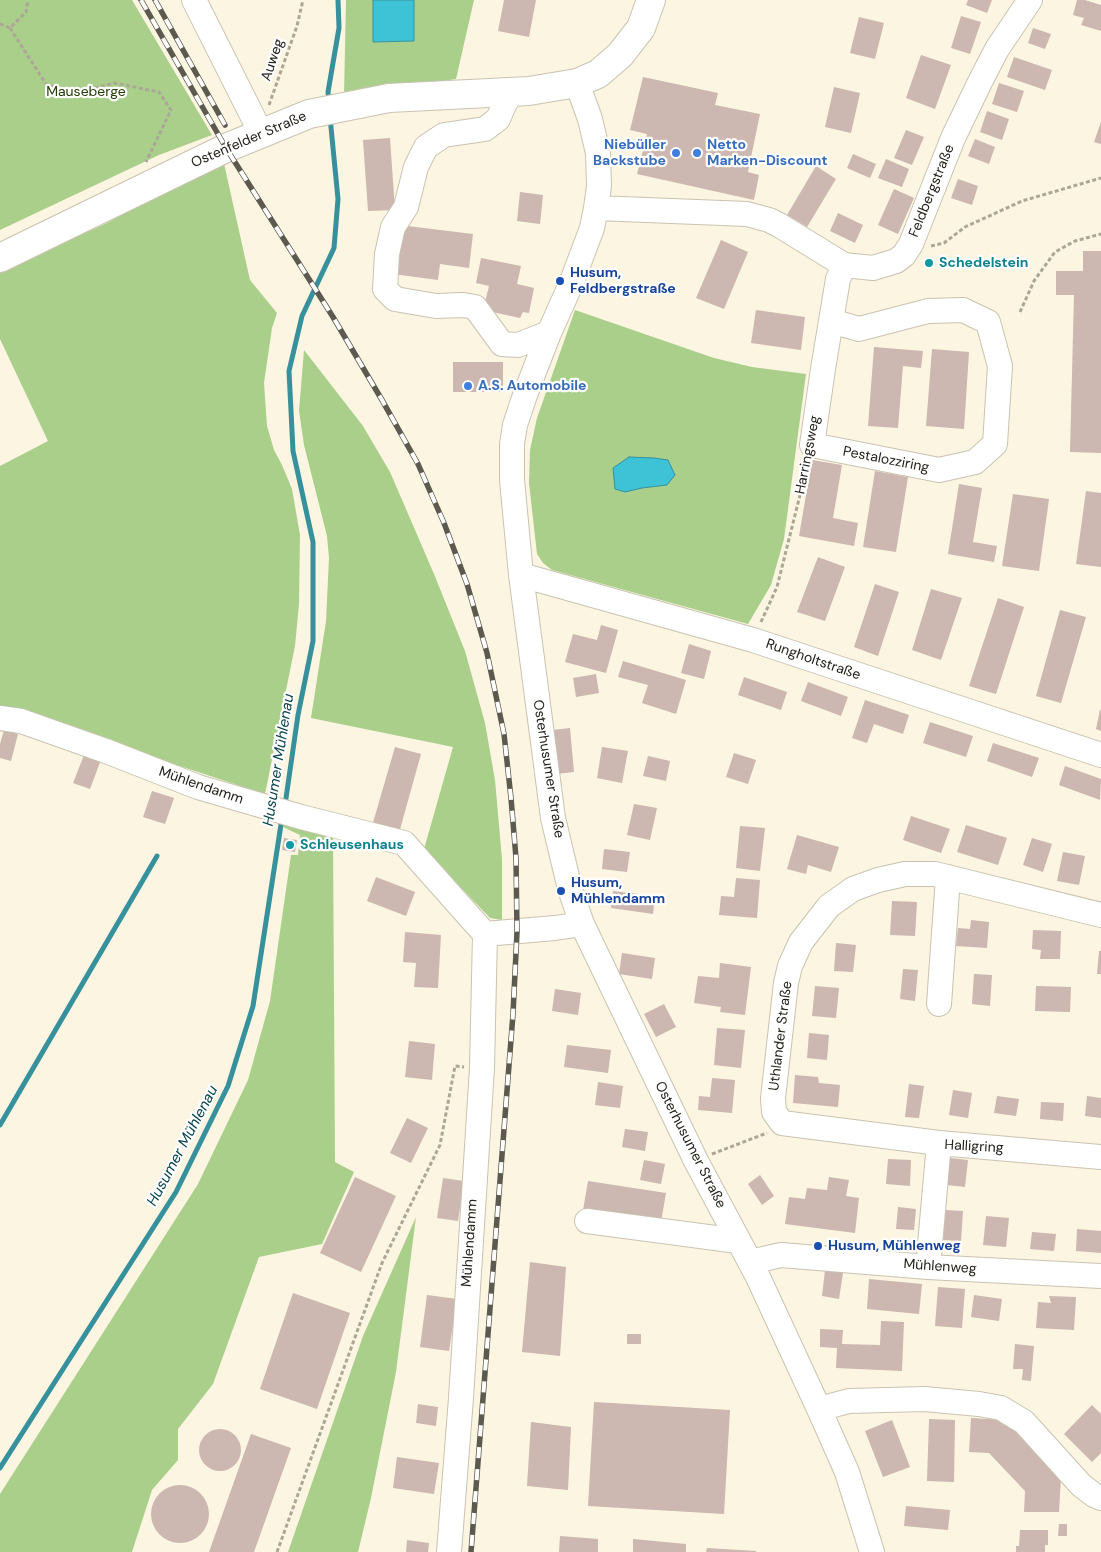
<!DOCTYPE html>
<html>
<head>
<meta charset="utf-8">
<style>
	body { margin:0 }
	canvas { display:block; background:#fbf5e1 }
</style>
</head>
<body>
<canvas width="1101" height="1552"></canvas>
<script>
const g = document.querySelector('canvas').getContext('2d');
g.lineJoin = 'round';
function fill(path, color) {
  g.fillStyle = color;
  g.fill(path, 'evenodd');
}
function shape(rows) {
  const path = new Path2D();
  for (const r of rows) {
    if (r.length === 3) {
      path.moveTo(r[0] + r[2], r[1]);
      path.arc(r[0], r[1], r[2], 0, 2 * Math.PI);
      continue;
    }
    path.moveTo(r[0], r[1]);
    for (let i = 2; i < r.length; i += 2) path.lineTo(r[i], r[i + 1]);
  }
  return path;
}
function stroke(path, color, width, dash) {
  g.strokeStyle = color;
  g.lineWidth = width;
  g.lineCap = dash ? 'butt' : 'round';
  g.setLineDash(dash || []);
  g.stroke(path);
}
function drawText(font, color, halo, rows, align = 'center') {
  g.font = font + ' "DM Sans",sans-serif';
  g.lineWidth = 4.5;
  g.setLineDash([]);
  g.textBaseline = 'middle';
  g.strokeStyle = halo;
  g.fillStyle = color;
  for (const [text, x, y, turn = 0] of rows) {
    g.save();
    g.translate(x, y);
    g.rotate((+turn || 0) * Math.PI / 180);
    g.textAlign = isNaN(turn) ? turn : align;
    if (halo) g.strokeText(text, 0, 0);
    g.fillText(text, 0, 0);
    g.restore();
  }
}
fill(shape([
	[0,0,132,0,212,135,159,155,0,230],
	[346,0,373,0,373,42,414,41,414,0,474,0,456,79,344,95],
	[223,159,250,280,277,313,272,328,264,383,267,426,274,450,282,465,292,489,300,535,299,604,295,646,265,794,0,707,0,466,48,441,0,339,0,271,105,224],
	[575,310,714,358,752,367,806,374,784,539,771,585,748,624,552,570,543,563,537,554,529,483,530,450,537,418],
	[304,350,363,426,390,472,434,574,465,651,485,723,495,780,502,859,502,920,490,918,424,849,453,747,311,718,326,621,329,558,327,536,304,445,299,411],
	[286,819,333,836,335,1162,354,1172,322,1244,259,1257,213,1384,178,1429,178,1460,152,1490,132,1552,0,1552,0,1494,198,1184,248,1080,270,1001,291,855,298,855,300,835,283,827],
	[416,1217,396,1372,371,1498,358,1552,288,1552,363,1336]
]), '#aacf8b');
const water = shape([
	[373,0,414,0,414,41,373,42,373,0],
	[629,457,654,458,668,460,675,475,667,485,642,488,625,492,615,489,613,468,629,457]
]);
fill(water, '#3ec2d6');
stroke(water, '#36919d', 1);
stroke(shape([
	[329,101,328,92,339,28,338,0],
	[285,805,298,715,313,641,313,542,293,451,289,371,302,316,334,248,338,199,330,117],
	[0,1125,157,856],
	[0,1468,176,1192,228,1086,253,1006,282,818]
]), '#36919d', 5);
fill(shape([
	[504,0,536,0,529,37,498,31],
	[968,0,992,0,987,13,966,5],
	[1077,0,1085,0,1101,5,1101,31,1081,25,1084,18,1073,15],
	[961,16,981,22,970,54,951,48],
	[859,17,884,23,875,59,850,53],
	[1033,28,1051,34,1045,49,1028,43],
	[921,55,951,65,935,109,906,98],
	[1014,57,1052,70,1045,90,1007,77],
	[643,77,718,93,715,105,760,114,748,172,759,175,754,200,637,174,647,134,630,130],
	[999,83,1024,91,1017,112,992,104],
	[834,87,860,93,851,133,825,127],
	[987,111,1009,119,1002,140,980,132],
	[1101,122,1101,144,1094,142],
	[906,130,924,137,912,165,894,158],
	[390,138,395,210,368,211,363,140],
	[975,139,995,147,989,164,968,156],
	[853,154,876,164,870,178,847,168],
	[886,159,909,169,902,187,878,178],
	[816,166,836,179,807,227,787,215],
	[958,179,978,186,972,205,951,198],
	[894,189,914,198,898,234,878,225],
	[520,192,543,195,540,224,517,221],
	[838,213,863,225,855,243,830,231],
	[399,225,473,234,469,268,440,264,438,280,393,274],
	[721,240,748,252,724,309,696,298],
	[1083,251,1101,251,1101,453,1070,452,1074,295,1056,295,1056,271,1083,271],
	[481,258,521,266,517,284,534,288,529,313,523,312,520,318,483,310,489,286,476,283],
	[756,310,805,317,801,350,751,343],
	[874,347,923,351,921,368,903,366,898,428,868,426],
	[932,349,969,352,964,429,926,426],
	[453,362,503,362,503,392,453,392],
	[812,460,842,465,833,518,858,523,854,546,799,536],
	[875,471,908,477,896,552,863,547],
	[959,484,982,488,973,542,997,546,994,562,948,554],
	[1086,491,1101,493,1101,567,1076,564],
	[1013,494,1049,499,1039,571,1002,566],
	[818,557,845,567,825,621,797,612],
	[875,584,899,592,878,656,854,647],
	[931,589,962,598,941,660,912,650],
	[998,598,1024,607,996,694,969,686],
	[1060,610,1086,617,1061,703,1036,696],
	[601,625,618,630,606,673,565,662,573,634,597,640],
	[689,644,711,651,704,679,681,673],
	[623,661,686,680,676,714,642,703,648,685,618,677],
	[596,674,599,693,576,697,573,678],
	[744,677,787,692,781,710,738,695],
	[808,682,848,697,841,716,801,701],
	[865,700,909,715,903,734,874,724,867,743,852,738],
	[1100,710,1101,710,1101,731,1096,729],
	[930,722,973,736,966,757,923,743],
	[570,728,574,772,556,774,552,730],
	[4,730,18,734,11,761,0,758,0,744],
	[993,743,1039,758,1032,777,987,761],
	[395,747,421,754,399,833,372,826],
	[602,747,628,751,622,783,597,778],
	[86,750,102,757,90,789,73,783],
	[734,753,756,760,748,784,726,777],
	[648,756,670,761,666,781,643,776],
	[1065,766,1101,779,1100,800,1059,785],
	[152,791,174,798,165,824,143,817],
	[634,804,657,808,650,840,627,835],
	[911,816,950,829,941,853,903,840],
	[966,825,1007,838,998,865,957,852],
	[740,826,765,828,760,871,736,868],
	[797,835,839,847,831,872,808,865,806,874,787,869],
	[284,838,297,840,295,852,282,850],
	[1032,838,1052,844,1043,872,1023,865],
	[604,849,630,852,627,872,602,869],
	[1063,852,1085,856,1079,885,1057,881],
	[376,877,415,892,406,916,367,901],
	[736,878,760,880,757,918,719,915,721,896,734,897],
	[613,891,655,896,653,914,611,908],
	[892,901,917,902,915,936,890,935],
	[971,920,989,922,987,948,956,946,958,928,970,929],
	[1033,930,1061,931,1060,959,1040,959,1041,950,1032,949],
	[405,932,441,935,438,988,414,987,416,963,403,962],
	[836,943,856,945,853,972,834,971],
	[1099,951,1101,951,1101,974,1097,974],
	[622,953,655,958,652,979,619,974],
	[720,963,751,967,745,1015,720,1012,721,1007,694,1003,698,976,719,978],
	[903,969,918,970,915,1001,900,999],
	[974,974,992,975,990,1006,972,1004],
	[815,986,839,988,836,1018,812,1016],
	[1036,986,1071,987,1070,1012,1035,1011],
	[555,989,581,993,578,1015,552,1011],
	[664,1004,676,1027,656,1037,644,1014],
	[717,1028,745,1030,741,1068,714,1065],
	[809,1033,829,1035,827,1060,807,1058],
	[409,1041,435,1044,432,1080,405,1077],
	[567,1045,611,1050,608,1073,564,1067],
	[795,1075,818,1077,819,1083,840,1085,838,1107,793,1103],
	[712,1078,735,1080,732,1113,698,1110,699,1096,710,1097],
	[598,1082,623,1086,620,1108,595,1105],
	[909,1084,924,1086,919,1118,905,1117],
	[953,1090,972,1093,968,1118,949,1115],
	[997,1096,1019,1099,1016,1116,994,1113],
	[1087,1096,1101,1098,1101,1118,1085,1116],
	[1041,1102,1064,1103,1063,1121,1040,1119],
	[407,1118,428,1128,411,1163,390,1153],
	[625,1129,648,1132,645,1151,622,1147],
	[950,1158,968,1160,965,1187,947,1185],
	[888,1159,911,1160,910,1186,886,1184],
	[644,1160,665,1164,661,1184,640,1180],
	[760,1175,774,1196,762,1205,748,1184],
	[355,1177,396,1196,361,1272,320,1253],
	[829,1177,849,1180,846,1196,859,1198,855,1233,785,1224,789,1197,805,1199,807,1188,827,1190],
	[443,1178,464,1181,458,1221,437,1218],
	[588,1181,666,1193,660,1228,582,1216],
	[898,1207,916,1209,914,1230,896,1229],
	[945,1210,963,1211,961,1241,943,1240],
	[986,1216,1009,1218,1006,1247,983,1245],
	[1077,1229,1101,1231,1101,1253,1076,1251],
	[1032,1232,1056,1234,1054,1251,1030,1249],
	[530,1262,566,1267,560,1356,522,1352],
	[825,1270,843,1273,839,1299,822,1296],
	[869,1279,922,1284,919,1314,867,1309],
	[938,1287,965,1289,962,1328,935,1326],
	[293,1293,350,1313,317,1409,260,1389],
	[427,1295,457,1299,449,1351,420,1347],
	[974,1295,1002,1299,999,1321,971,1317],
	[1049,1296,1076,1297,1074,1330,1036,1328,1038,1302,1051,1303],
	[881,1321,904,1322,902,1371,836,1368,837,1348,820,1347,820,1329,843,1330,842,1344,880,1345],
	[627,1334,641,1334,641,1344,627,1344],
	[1015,1344,1034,1346,1031,1381,1022,1380,1023,1369,1013,1369],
	[594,1402,730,1410,724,1514,588,1506],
	[418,1404,438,1407,436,1426,416,1423],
	[1092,1405,1101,1414,1101,1453,1092,1462,1064,1434],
	[971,1418,1005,1420,1061,1477,1059,1512,1024,1512,1025,1491,989,1453,969,1452],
	[929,1419,955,1420,954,1482,927,1481],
	[892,1420,910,1467,883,1477,865,1431],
	[531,1422,571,1427,568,1490,527,1486],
	[220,1450,21],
	[251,1434,291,1448,254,1552,209,1552],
	[397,1457,439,1463,434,1494,393,1488],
	[180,1514,29],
	[906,1506,950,1510,948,1530,904,1526],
	[1059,1524,1067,1524,1067,1536,1058,1536],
	[1020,1530,1048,1530,1048,1545,1045,1545,1045,1552,1016,1552,1016,1546,1019,1546],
	[560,1536,598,1539,598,1552,559,1552],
	[633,1539,686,1544,686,1552,633,1552],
	[407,1540,429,1543,428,1552,406,1552],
	[707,1548,756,1551,756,1552,706,1552]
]), '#ccb7b1');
const minor = shape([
	[194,0,261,133],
	[577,83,590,119,598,153,599,186,596,208,592,228,571,284,549,333,525,395,515,425,512,444,512,480,521,575,553,818,570,889,582,924,696,1161,757,1275,819,1409,847,1472,872,1552],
	[512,92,504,105,498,119,485,129,444,135,426,147,416,167,406,207,393,227,387,254,385,289,395,299,436,306,463,305,475,307,502,344,518,345,549,333],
	[596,208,747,214,769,220,779,225,844,265,873,268,896,261,904,255,911,244,953,138,980,82,997,49,1030,0],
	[831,321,859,329,928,311,963,310,988,322,1000,366,995,444,975,462,939,470,812,445,823,369,838,279,844,265],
	[521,575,753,640,1101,755],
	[0,718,21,721,106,751,198,787,301,817,404,843,485,934,482,1068,461,1398,449,1552],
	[485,934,555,928,582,924],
	[939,1004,948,877],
	[939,1143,782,1123,774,1112,773,1098,786,983,790,966,801,942,829,906,853,889,878,880,905,874,935,874,1101,915],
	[587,1221,738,1241],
	[750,1262,781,1255,928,1267,1101,1276],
	[928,1267,939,1143,1101,1157],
	[819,1409,849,1401,924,1399,979,1404,1001,1408,1024,1422,1081,1485,1094,1495,1101,1498]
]);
const major = shape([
	[0,258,226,148,309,114,389,98,529,91,577,83,598,74,620,55,641,28,651,0]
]);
stroke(minor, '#c9c3b0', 26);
stroke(major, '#c9c3b0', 30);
stroke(shape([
	[0,24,10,28,26,12,28,0],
	[10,28,46,84,73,93,115,83,159,92,171,110,146,162],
	[269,105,297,26,303,0],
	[931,246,944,243,965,227,1022,201,1101,178],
	[1020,312,1034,281,1055,252,1075,241,1101,234],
	[761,622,777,587,808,463],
	[712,1154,767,1133],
	[277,1552,382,1263,440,1145,455,1066,464,1067]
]), '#aba797', 3, [4, 2.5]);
stroke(minor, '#fff', 24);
stroke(major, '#fff', 28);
const rail = shape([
	[141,0,226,148,333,317,382,400,418,464,444,523,467,584,487,653,504,734,511,798,516,858,517,932,513,1014,471,1552],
	[155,0,225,125]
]);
stroke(rail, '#5c594f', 5.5);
stroke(rail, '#fff', 4, [11]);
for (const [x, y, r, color] of [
	[676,153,5,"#3f7fe0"],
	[697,153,5,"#3f7fe0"],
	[929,263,5,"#0f9aa8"],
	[560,281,5,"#1a4fb4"],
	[468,386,5,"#3f7fe0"],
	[290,845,5,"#0f9aa8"],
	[561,891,5,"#1a4fb4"],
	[818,1246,5,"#1a4fb4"]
]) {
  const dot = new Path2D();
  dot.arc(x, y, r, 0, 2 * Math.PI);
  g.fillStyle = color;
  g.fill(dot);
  stroke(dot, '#fff', 2);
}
drawText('14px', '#222019', '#fff', [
	["Auweg",273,60,-71],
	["Ostenfelder Straße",249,140,-23],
	["Feldbergstraße",932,191,-68],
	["Harringsweg",808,455,-79],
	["Pestalozziring",886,460,11],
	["Rungholtstraße",813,660,19],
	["Osterhusumer Straße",548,769,81],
	["Mühlendamm",201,786,19],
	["Uthlander Straße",781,1036,-83],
	["Osterhusumer Straße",690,1145,63],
	["Halligring",974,1147,3],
	["Mühlendamm",470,1243,-86],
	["Mühlenweg",940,1267,4]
]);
drawText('14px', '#233c03', '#fff', [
	["Mauseberge",86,92]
]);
drawText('bold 14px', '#366cbe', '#fff', [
	["Niebüller",666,145,"right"],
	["Backstube",666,161,"right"],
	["Netto",707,145],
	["Marken-Discount",707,161],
	["A.S. Automobile",478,386]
], 'left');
drawText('bold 14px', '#0d838f', '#fff', [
	["Schedelstein",939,263],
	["Schleusenhaus",300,845]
], 'left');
drawText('bold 14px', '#164399', '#fff', [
	["Husum,",570,273],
	["Feldbergstraße",570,289],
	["Husum,",571,883],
	["Mühlendamm",571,899],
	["Husum, Mühlenweg",828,1246]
], 'left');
drawText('italic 15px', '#06434b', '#fff', [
	["Husumer Mühlenau",279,760,-81],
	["Husumer Mühlenau",183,1146,-62]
]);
</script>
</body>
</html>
